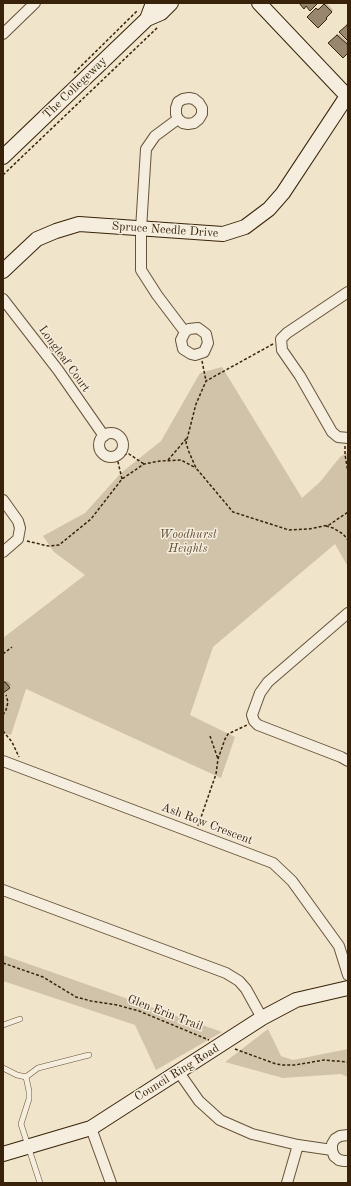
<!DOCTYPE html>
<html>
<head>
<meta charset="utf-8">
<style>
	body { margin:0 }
	#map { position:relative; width:351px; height:1186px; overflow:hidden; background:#f0e4ca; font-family:"Old Standard TT",serif }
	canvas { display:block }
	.frame { position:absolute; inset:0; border:4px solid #38230a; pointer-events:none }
</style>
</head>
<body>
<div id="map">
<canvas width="351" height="1186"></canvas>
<div class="frame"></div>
</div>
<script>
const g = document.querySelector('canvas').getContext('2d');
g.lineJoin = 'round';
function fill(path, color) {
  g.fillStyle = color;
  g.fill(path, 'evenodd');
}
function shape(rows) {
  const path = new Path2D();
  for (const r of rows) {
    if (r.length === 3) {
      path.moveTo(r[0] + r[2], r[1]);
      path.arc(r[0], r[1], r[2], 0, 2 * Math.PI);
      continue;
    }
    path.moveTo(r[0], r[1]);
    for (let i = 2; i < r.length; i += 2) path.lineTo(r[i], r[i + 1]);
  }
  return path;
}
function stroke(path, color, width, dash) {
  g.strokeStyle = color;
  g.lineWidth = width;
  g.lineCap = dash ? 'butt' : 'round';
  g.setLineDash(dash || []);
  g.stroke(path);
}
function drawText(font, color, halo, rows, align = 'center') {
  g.font = font + ' "Old Standard TT",serif';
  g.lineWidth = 3;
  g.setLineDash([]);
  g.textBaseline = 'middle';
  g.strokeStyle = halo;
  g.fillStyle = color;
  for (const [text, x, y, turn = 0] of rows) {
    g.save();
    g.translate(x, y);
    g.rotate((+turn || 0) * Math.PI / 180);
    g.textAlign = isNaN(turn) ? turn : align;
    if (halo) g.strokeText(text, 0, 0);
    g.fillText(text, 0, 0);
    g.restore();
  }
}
fill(shape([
	[222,367,302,498,320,482,340,457,348,452,348,567,335,544,213,647,190,715,235,737,221,778,26,689,11,735,3,733,3,638,85,575,54,552,43,536,85,513,121,473,161,441,200,373],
	[3,955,222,1032,156,1070,135,1025,3,981],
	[268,1029,281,1056,293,1060,348,1049,348,1077,341,1074,283,1078,225,1062]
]), '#d1c3a9');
fill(shape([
	[326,3,333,10,327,16,328,17,318,27,308,17,319,7,320,9],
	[339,34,348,42,348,52,330,43],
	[7,681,11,685,3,692,3,684]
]), '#0003');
const building = shape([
	[299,3,318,3,310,11,306,6,304,9,299,3],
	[324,4,332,12,326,18,327,19,318,28,307,17,316,8,318,10,324,4],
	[347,25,348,26,348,41,339,32,347,25],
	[337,35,348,45,348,53,343,58,328,43,337,35],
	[5,682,10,688,3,693,3,683,5,682]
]);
fill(building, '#98876e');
stroke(building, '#38230a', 1);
const lane = shape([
	[3,1025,20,1019],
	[3,1068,17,1075,26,1077,29,1091,29,1099,21,1124,40,1183],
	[26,1077,38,1068,89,1055]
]);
const street = shape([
	[3,34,35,3],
	[178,119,183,123,188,124,194,123,199,119,202,114,202,108,199,103,194,99,189,98,183,99,178,102,176,108,176,114,178,119,155,136,146,149,141,229,141,270,157,295,185,332,181,340,183,349,191,354,195,355,204,352,208,343,206,334,198,328,189,329,185,332],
	[348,292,287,333,281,339,282,350,300,376,332,432,338,437,348,438],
	[3,299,58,370,104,436],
	[111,445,12],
	[3,500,18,521,20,528,18,539,3,552],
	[348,613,268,682,260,693,252,715,254,721,258,725,341,757,348,761],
	[3,761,273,863,292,881,339,946,348,975],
	[3,890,226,973,239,981,246,989,262,1018],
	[178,1071,199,1101,220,1120,252,1134,298,1145,332,1150],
	[91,1128,111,1183],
	[348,1135,340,1136,335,1139,332,1144,332,1150,334,1156,339,1160,344,1161,348,1161],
	[287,1183,298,1145]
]);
const secondary = shape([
	[259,3,348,97],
	[147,19,153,3],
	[3,157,147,19,161,13,171,3],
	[3,271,37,239,56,231,79,224,223,234,245,227,269,209,283,193,347,96],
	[3,1154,91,1128,262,1018,296,1000,348,988]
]);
stroke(lane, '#66533a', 6);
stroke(street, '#66533a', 12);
stroke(secondary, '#38230a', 16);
stroke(shape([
	[74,73,137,11],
	[3,175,158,27],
	[273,344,206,381,196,404,186,443,189,452,196,468,233,512,289,530,309,529,329,525,348,512],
	[202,361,206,381],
	[345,446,345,455,348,472],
	[168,460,187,438],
	[122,479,118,462,118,455,129,454,144,464],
	[326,526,333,528,343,534,348,540],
	[27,541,48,546,59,545,91,519,122,479,144,464,160,461,181,460,196,468],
	[3,654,12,647],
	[3,715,6,710,8,702,6,695],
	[3,731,12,742,19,757],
	[210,736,218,759],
	[198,826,216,774,218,759,225,739,228,734,247,725],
	[3,963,43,977,76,997,91,1001,117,1005,139,1011,209,1040],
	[235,1049,276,1064,283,1065,295,1065,324,1060,348,1062]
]), '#38230a', 1.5, [3, 2]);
stroke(lane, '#f5eddd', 5);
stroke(street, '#f5eddd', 10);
stroke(secondary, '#f5eddd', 14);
drawText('12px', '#38230a', '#f5eddd', [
	["The Collegeway",75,88,-44],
	["Spruce Needle Drive",165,230,4],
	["Longleaf Court",64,359,54],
	["Ash Row Crescent",207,824,21],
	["Glen Erin Trail",165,1013,21],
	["Council Ring Road",177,1073,-32]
]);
drawText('italic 12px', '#5e4b32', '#f5eddd', [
	["Woodhurst",188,535],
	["Heights",188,549]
]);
</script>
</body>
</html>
